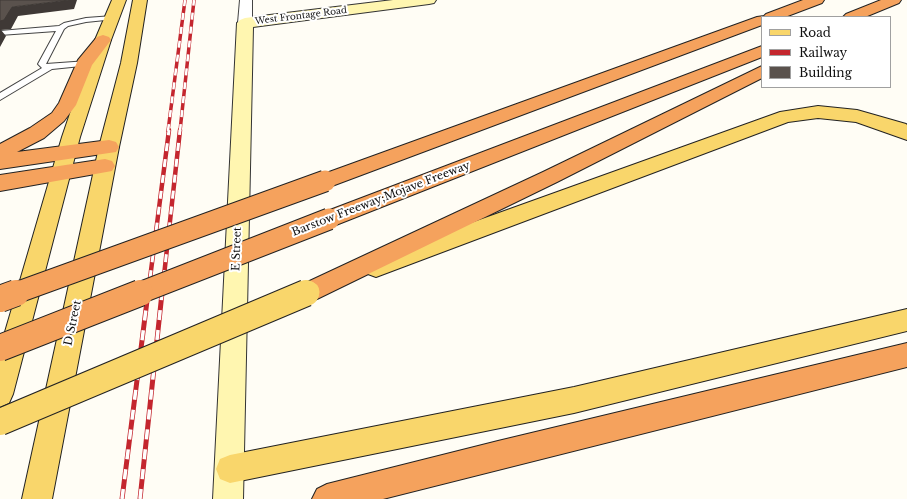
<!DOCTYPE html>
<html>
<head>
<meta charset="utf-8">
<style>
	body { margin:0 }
	#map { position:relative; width:907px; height:499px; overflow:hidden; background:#fffdf5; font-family:"Libre Baskerville",serif }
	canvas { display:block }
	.legend { position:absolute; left:761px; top:16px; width:130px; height:72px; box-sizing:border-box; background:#fff; border:1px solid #a0a0a0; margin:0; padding:5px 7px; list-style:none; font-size:12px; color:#111 }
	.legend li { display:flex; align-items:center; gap:8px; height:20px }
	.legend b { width:20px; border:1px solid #a0a0a0 }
</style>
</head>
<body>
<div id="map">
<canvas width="907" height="499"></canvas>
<ul class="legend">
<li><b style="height:5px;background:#f9d66b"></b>Road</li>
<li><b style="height:5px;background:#c4262e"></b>Railway</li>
<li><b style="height:11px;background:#5a524d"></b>Building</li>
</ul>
</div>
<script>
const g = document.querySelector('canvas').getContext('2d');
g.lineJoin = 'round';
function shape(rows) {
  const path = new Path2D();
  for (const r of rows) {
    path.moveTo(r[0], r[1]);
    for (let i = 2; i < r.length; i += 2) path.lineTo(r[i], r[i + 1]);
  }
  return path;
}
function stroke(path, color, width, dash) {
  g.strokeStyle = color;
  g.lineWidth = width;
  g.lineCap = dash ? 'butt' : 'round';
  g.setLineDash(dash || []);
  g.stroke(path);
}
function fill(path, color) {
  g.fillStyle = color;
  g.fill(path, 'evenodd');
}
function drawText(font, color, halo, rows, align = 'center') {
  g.font = font + ' "Libre Baskerville",serif';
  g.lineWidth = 4;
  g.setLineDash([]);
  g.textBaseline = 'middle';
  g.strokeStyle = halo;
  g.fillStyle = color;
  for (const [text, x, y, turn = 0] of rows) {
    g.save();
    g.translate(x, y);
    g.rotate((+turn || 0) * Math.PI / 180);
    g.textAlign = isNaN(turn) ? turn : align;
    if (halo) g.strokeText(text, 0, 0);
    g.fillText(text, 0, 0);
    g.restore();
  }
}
const lane = shape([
	[113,16,115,17,115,19,86,22,68,26,64,29,46,64,88,61,92,63,91,65,52,69,0,100,0,93,42,68,38,64,56,31,0,35,0,31,59,26,64,23,86,18,113,16]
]);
const street = shape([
	[240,0,252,0,252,23,250,26,245,27,240,26,238,23,240,0]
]);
const secondary = shape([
	[393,0,436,0,434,3,429,4,253,27,243,499,213,499,237,23,240,20,245,18,393,0]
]);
const primary = shape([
	[112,0,126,0,111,40,80,137,13,394,9,403,0,407,0,349,62,137,95,40,112,0],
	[133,0,147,0,137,63,119,147,52,499,22,499,99,147,121,63,133,0],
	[818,106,857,110,906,124,907,125,907,140,856,122,818,118,788,122,376,277,368,274,365,267,368,260,780,112,818,106],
	[907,309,907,331,574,413,230,483,220,479,216,469,220,459,230,455,574,387,907,309]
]);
const highway = shape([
	[803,0,824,0,822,3,785,17,762,17,762,25,332,186,325,189,318,186,315,181,318,176,757,17,764,16,766,14,803,0],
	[881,0,901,0,899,3,865,17,843,17,846,14,881,0],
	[103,35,109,37,111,40,92,65,76,105,64,121,44,138,17,152,109,140,116,142,119,147,116,152,0,169,0,144,30,128,52,113,59,103,78,60,97,37,103,35],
	[762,46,762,57,336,225,329,227,322,225,318,219,322,213,762,46],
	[762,66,762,78,557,182,317,299,309,302,301,299,297,292,301,285,543,172,762,66],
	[105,159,112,161,115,166,112,171,0,191,0,175,105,159],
	[907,343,907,367,383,499,312,499,317,489,327,484,498,441,907,343]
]);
stroke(lane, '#444', 2);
stroke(street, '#444', 2);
stroke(secondary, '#333', 2);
stroke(primary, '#222', 2);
stroke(highway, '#222', 2);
fill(lane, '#fff');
fill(street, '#fff');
fill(secondary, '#fff6b0');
fill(primary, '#f9d66b');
fill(highway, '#f5a25d');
const railFar2 = shape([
	[168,131,185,0],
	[180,131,194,0]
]);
const railFar1 = shape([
	[148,294,169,130],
	[162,294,180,130]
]);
const rail = shape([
	[122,499,148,293],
	[140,499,162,293]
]);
stroke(railFar2, '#c4262e', 3.5);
stroke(railFar1, '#c4262e', 4.5);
stroke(rail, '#c4262e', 5);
stroke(railFar2, '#fff', 2.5, [7]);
stroke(railFar1, '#fff', 3, [8]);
stroke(rail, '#fff', 3.5, [10]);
const primaryBridgeFar1 = shape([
	[304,294,309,292]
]);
const primaryBridge = shape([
	[0,422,306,293]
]);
const highwayBridgeFar1 = shape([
	[13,294,325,181],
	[137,294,329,219]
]);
const highwayBridge = shape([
	[0,299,16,293],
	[0,348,140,293]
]);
stroke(primaryBridgeFar1, '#222', 23, []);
stroke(primaryBridge, '#222', 28, []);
stroke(highwayBridgeFar1, '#222', 23, []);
stroke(highwayBridge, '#222', 28, []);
stroke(primaryBridgeFar1, '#f9d66b', 21);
stroke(primaryBridge, '#f9d66b', 26);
stroke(highwayBridgeFar1, '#f5a25d', 21);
stroke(highwayBridge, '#f5a25d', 26);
fill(shape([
	[69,0,77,0,74,9,18,16,11,29,1,30,6,36,0,47,0,21,12,7]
]), '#3f3936');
const building = shape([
	[0,0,69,0,12,7,4,20,0,21,0,0]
]);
fill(building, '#5a524d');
stroke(building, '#3f3936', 1);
drawText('9px', '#111', '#fff', [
	["West Frontage Road",301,16,-7]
]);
drawText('11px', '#111', '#fff', [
	["Barstow Freeway;Mojave Freeway",381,199,-21],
	["E Street",237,249,-88],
	["D Street",73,323,-78]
]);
</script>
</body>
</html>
